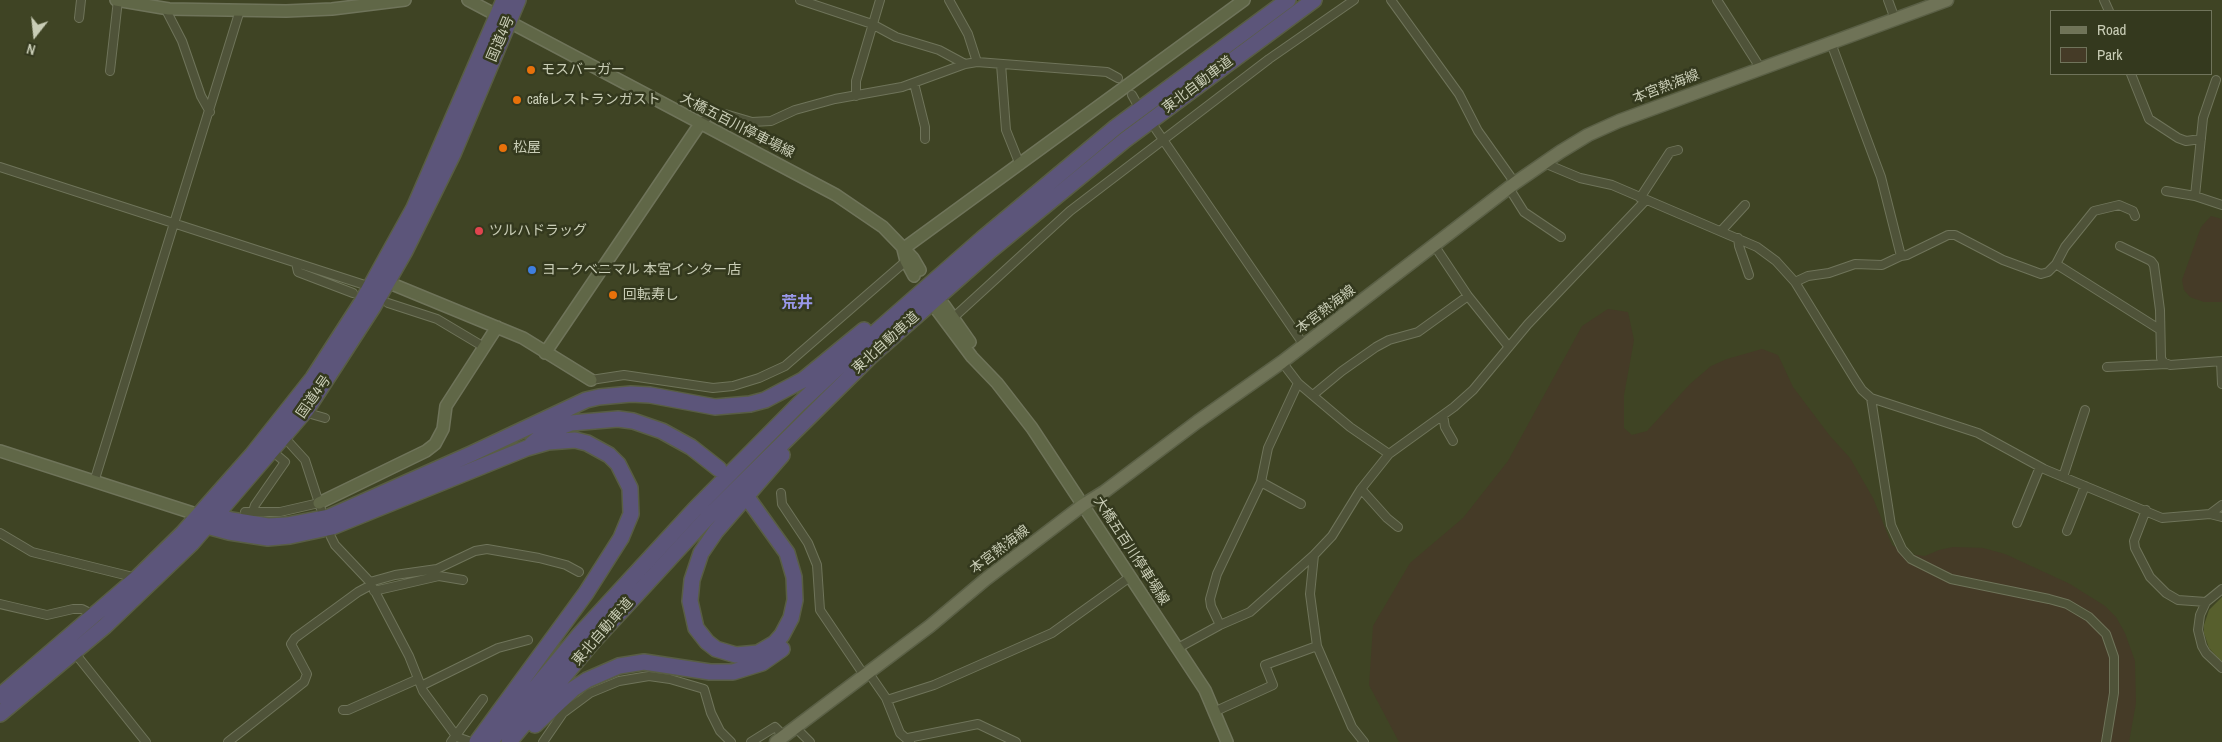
<!DOCTYPE html>
<html>
<head>
<meta charset="utf-8">
<style>
	body { margin:0 }
	#map { position:relative; width:2222px; height:742px; overflow:hidden; background:#3f4424; font-family:"Archivo Narrow",sans-serif }
	canvas { display:block }
	.legend { position:absolute; left:2050px; top:10px; width:162px; height:65px; box-sizing:border-box; background:#34391e; border:1px solid #70745b; margin:0; padding:6px 9px; list-style:none; font-size:15px; color:#c9cdb6 }
	.legend li { display:flex; align-items:center; gap:10px; height:25px }
	.legend b { width:25px; border:1px solid #70745b }
	.north { position:absolute; left:10px; top:10px; width:50px; height:50px; -webkit-text-stroke:4px #34391e; paint-order:stroke; rotate:196deg; font-size:14px; font-weight:700; line-height:20px; text-align:center; color:#c9cdb6 }
	.north::after { content:''; display:block; margin:auto; width:18px; height:22px; background:#c9cdb6; clip-path:polygon(50% 0,100% 100%,50% 72%,0 100%) }
</style>
</head>
<body>
<div id="map">
<canvas width="2222" height="742"></canvas>
<ul class="legend">
<li><b style="height:6px;background:#6f7357"></b>Road</li>
<li><b style="height:14px;background:#453b27"></b>Park</li>
</ul>
<div class="north">N</div>
</div>
<script>
const g = document.querySelector('canvas').getContext('2d');
g.lineJoin = 'round';
function fill(path, color) {
  g.fillStyle = color;
  g.fill(path, 'evenodd');
}
function shape(rows) {
  const path = new Path2D();
  for (const r of rows) {
    path.moveTo(r[0], r[1]);
    for (let i = 2; i < r.length; i += 2) path.lineTo(r[i], r[i + 1]);
  }
  return path;
}
function stroke(path, color, width, dash) {
  g.strokeStyle = color;
  g.lineWidth = width;
  g.lineCap = dash ? 'butt' : 'round';
  g.setLineDash(dash || []);
  g.stroke(path);
}
function drawText(font, color, halo, rows, align = 'center') {
  g.font = font + ' "Archivo Narrow","Noto Sans JP",sans-serif';
  g.lineWidth = 5;
  g.setLineDash([]);
  g.textBaseline = 'middle';
  g.strokeStyle = halo;
  g.fillStyle = color;
  for (const [text, x, y, turn = 0] of rows) {
    g.save();
    g.translate(x, y);
    g.rotate((+turn || 0) * Math.PI / 180);
    g.textAlign = isNaN(turn) ? turn : align;
    if (halo) g.strokeText(text, 0, 0);
    g.fillText(text, 0, 0);
    g.restore();
  }
}
fill(shape([
	[2211,216,2222,219,2222,302,2204,302,2190,297,2184,290,2182,280,2201,227],
	[1608,309,1628,312,1634,340,1624,395,1624,428,1632,435,1647,431,1690,384,1711,366,1727,359,1762,349,1778,355,1793,387,1830,436,1850,458,1873,498,1892,545,1908,554,1925,556,1939,550,1953,547,1983,548,2005,554,2070,584,2105,606,2116,617,2125,633,2135,661,2136,703,2129,742,1399,742,1369,685,1373,626,1410,563,1463,518,1508,461,1582,326]
]), '#453b27');
fill(shape([
	[2222,597,2222,662,2209,648,2204,633,2204,625,2209,610]
]), '#575f2d');
const street = shape([
	[800,0,872,24,896,37,939,50,965,64],
	[949,0,968,34,977,62],
	[1391,0,1459,94,1478,131,1515,183],
	[1717,0,1761,69],
	[1888,0,1895,19],
	[2104,0,2109,11],
	[165,8,182,41,201,96,210,112],
	[79,18,81,0],
	[1001,64,1006,130,1020,165],
	[110,71,118,0],
	[2131,74,2149,119,2178,138,2186,141,2201,139],
	[914,83,925,127,925,139],
	[1132,95,1136,102],
	[856,96,856,81,880,0],
	[700,124,712,113,725,114,752,122,771,121,795,110,835,99,902,87,965,64,977,62,1107,72,1118,78],
	[1155,128,1304,345],
	[1544,163,1580,178,1612,185,1757,247,1776,261,1795,282,1856,381,1862,390,1871,398,1978,433,2044,469,2162,518,2210,514,2222,505],
	[0,167,371,287],
	[1509,188,1524,212,1561,237],
	[2166,191,2195,196,2222,205],
	[2195,196,2203,118,2216,80],
	[1640,198,1670,152,1678,150],
	[1721,231,1745,205],
	[1738,238,1739,246,1749,275],
	[1434,245,1468,296,1509,347],
	[2120,246,2151,261,2154,265,2160,310,2161,358,2163,362,2170,365,2222,361],
	[1901,256,1907,255,1948,235,1955,235,2003,260,2041,274,2048,272,2056,264,2159,329],
	[296,263,298,272,353,293],
	[2056,264,2065,247,2094,211,2119,205,2133,211,2135,216],
	[1795,282,1808,276,1829,273,1855,264,1882,265,1901,256,1881,177,1831,43],
	[388,303,437,319,484,347],
	[953,318,1070,211,1269,59,1354,0],
	[2221,361,2222,384],
	[1282,362,1298,383,1350,427,1389,454],
	[2107,367,2167,364],
	[591,380,624,375,713,388,733,386,759,378,785,366,906,261],
	[1313,395,1342,371,1376,347,1389,340,1418,332,1468,296],
	[1871,398,1891,525,1902,549,1911,559,1951,579,2049,599,2067,604,2089,617,2106,634,2114,657,2114,693,2106,742],
	[304,412,325,418],
	[1443,415,1445,427,1453,441],
	[284,437,305,460,321,509],
	[2063,477,2085,410],
	[94,482,240,10],
	[1261,482,1301,504],
	[1361,489,1387,518,1398,527],
	[781,493,782,504,808,543,817,565,820,610,864,675],
	[2146,510,2134,541,2135,548,2150,577,2166,593,2178,600,2206,602],
	[253,511,255,505,285,462,272,451],
	[245,512,280,512,319,503],
	[2210,514,2222,517],
	[2017,523,2040,467],
	[2067,531,2085,486],
	[0,533,32,552,137,578],
	[331,537,335,545,370,582,409,656,423,691,457,737,468,741],
	[370,582,395,575,437,569,475,551,487,549,539,558,566,565,579,572],
	[2222,589,2206,602,2200,615,2198,630,2202,646,2206,653,2222,668],
	[374,591,439,576,463,580],
	[0,604,47,615,73,609,82,609,94,615],
	[1220,625,1211,606,1210,599,1217,574,1261,482,1268,448,1298,383],
	[1178,648,1220,625,1250,612,1314,555],
	[74,652,146,742],
	[868,672,886,698,900,733,910,742],
	[421,686,498,648,528,640],
	[887,700,934,685,1052,633,1130,577],
	[343,710,348,710,418,679],
	[1216,711,1273,685,1265,665,1317,646],
	[796,728,810,742],
	[908,738,978,724,1016,742],
	[228,742,304,682,307,674,291,644,295,638,358,592,371,585],
	[451,742,483,699],
	[543,742,563,713,590,693,619,681,649,676,670,679,704,689,711,713,720,731,731,742],
	[751,742,775,727,784,736],
	[1364,742,1352,727,1317,646,1310,594,1314,555,1332,536,1361,489,1389,454,1454,407,1473,390,1528,324,1645,201]
]);
const secondary = shape([
	[116,0,169,9,286,11,332,9,405,0],
	[468,0,836,195,883,227,913,258,920,270],
	[903,249,1244,0],
	[903,249,906,261,914,276],
	[387,282,523,338,591,380],
	[944,305,970,342],
	[937,310,972,357,997,383,1032,428,1205,690,1227,742],
	[545,353,700,124],
	[0,451,199,515],
	[319,503,426,451,435,444,443,429,446,406,497,327]
]);
const primary = shape([
	[776,742,930,626,986,579,1083,505,1104,492,1197,422,1282,362,1515,183,1560,152,1588,135,1619,121,1947,0]
]);
const highway = shape([
	[532,444,545,433,571,423,618,419,633,421,662,431,691,447,719,469],
	[749,500,787,553,794,577,795,600,791,618,782,635,775,643,758,653,736,655,716,649,707,642,696,628,690,601,692,580,701,553,716,531,782,455],
	[208,515,216,515,231,520,268,526,287,525,329,517,471,454,586,400,599,397,631,394,650,395,715,407,750,404,765,400,803,380,864,330],
	[202,519,207,526,229,532,268,538,290,536,332,527,527,448,548,442,575,440,587,443,609,455,618,464,630,488,631,514,621,538,586,593,477,742],
	[0,696,137,578,183,533,252,455,313,378,362,302,414,208,504,0],
	[0,714,105,626,192,543,307,409,373,307,405,251,453,154,518,0],
	[535,725,573,689,587,680,619,666,644,662,710,672,733,672,762,663,782,649],
	[490,742,580,634,695,509,799,404,877,331,982,239,1116,127,1288,0],
	[509,742,591,644,708,517,870,357,991,250,1125,140,1314,0]
]);
stroke(street, '#6f745a', 10);
stroke(secondary, '#6f745a', 14);
stroke(primary, '#5b6046', 15);
stroke(highway, '#595e44', 18);
stroke(street, '#4f5339', 8);
stroke(secondary, '#606747', 11);
stroke(primary, '#6f7357', 12);
stroke(highway, '#5c557a', 15);
for (const [x, y, r, color] of [
	[531,70,5,"#e8710a"],
	[517,100,5,"#e8710a"],
	[503,148,5,"#e8710a"],
	[479,231,5,"#e0444e"],
	[532,270,5,"#3f7fe0"],
	[613,295,5,"#e8710a"]
]) {
  const dot = new Path2D();
  dot.arc(x, y, r, 0, 2 * Math.PI);
  g.fillStyle = color;
  g.fill(dot);
  stroke(dot, '#34391e', 2);
}
drawText('14px', '#c9cdb6', '#34391e', [
	["国道4号",501,39,-67],
	["東北自動車道",1198,85,-37],
	["本宮熱海線",1666,87,-21],
	["大橋五百川停車場線",737,126,27],
	["本宮熱海線",1326,310,-37],
	["東北自動車道",886,343,-42],
	["国道4号",314,397,-55],
	["本宮熱海線",1000,550,-37],
	["大橋五百川停車場線",1131,551,57],
	["東北自動車道",603,632,-49]
]);
drawText('14px', '#c9cdb6', '#34391e', [
	["モスバーガー",541,70],
	["cafeレストランガスト",527,100],
	["松屋",513,148],
	["ツルハドラッグ",489,231],
	["ヨークベニマル 本宮インター店",542,270],
	["回転寿し",623,295]
], 'left');
drawText('bold 16px', '#9998ea', '#34391e', [
	["荒井",797,304]
]);
</script>
</body>
</html>
